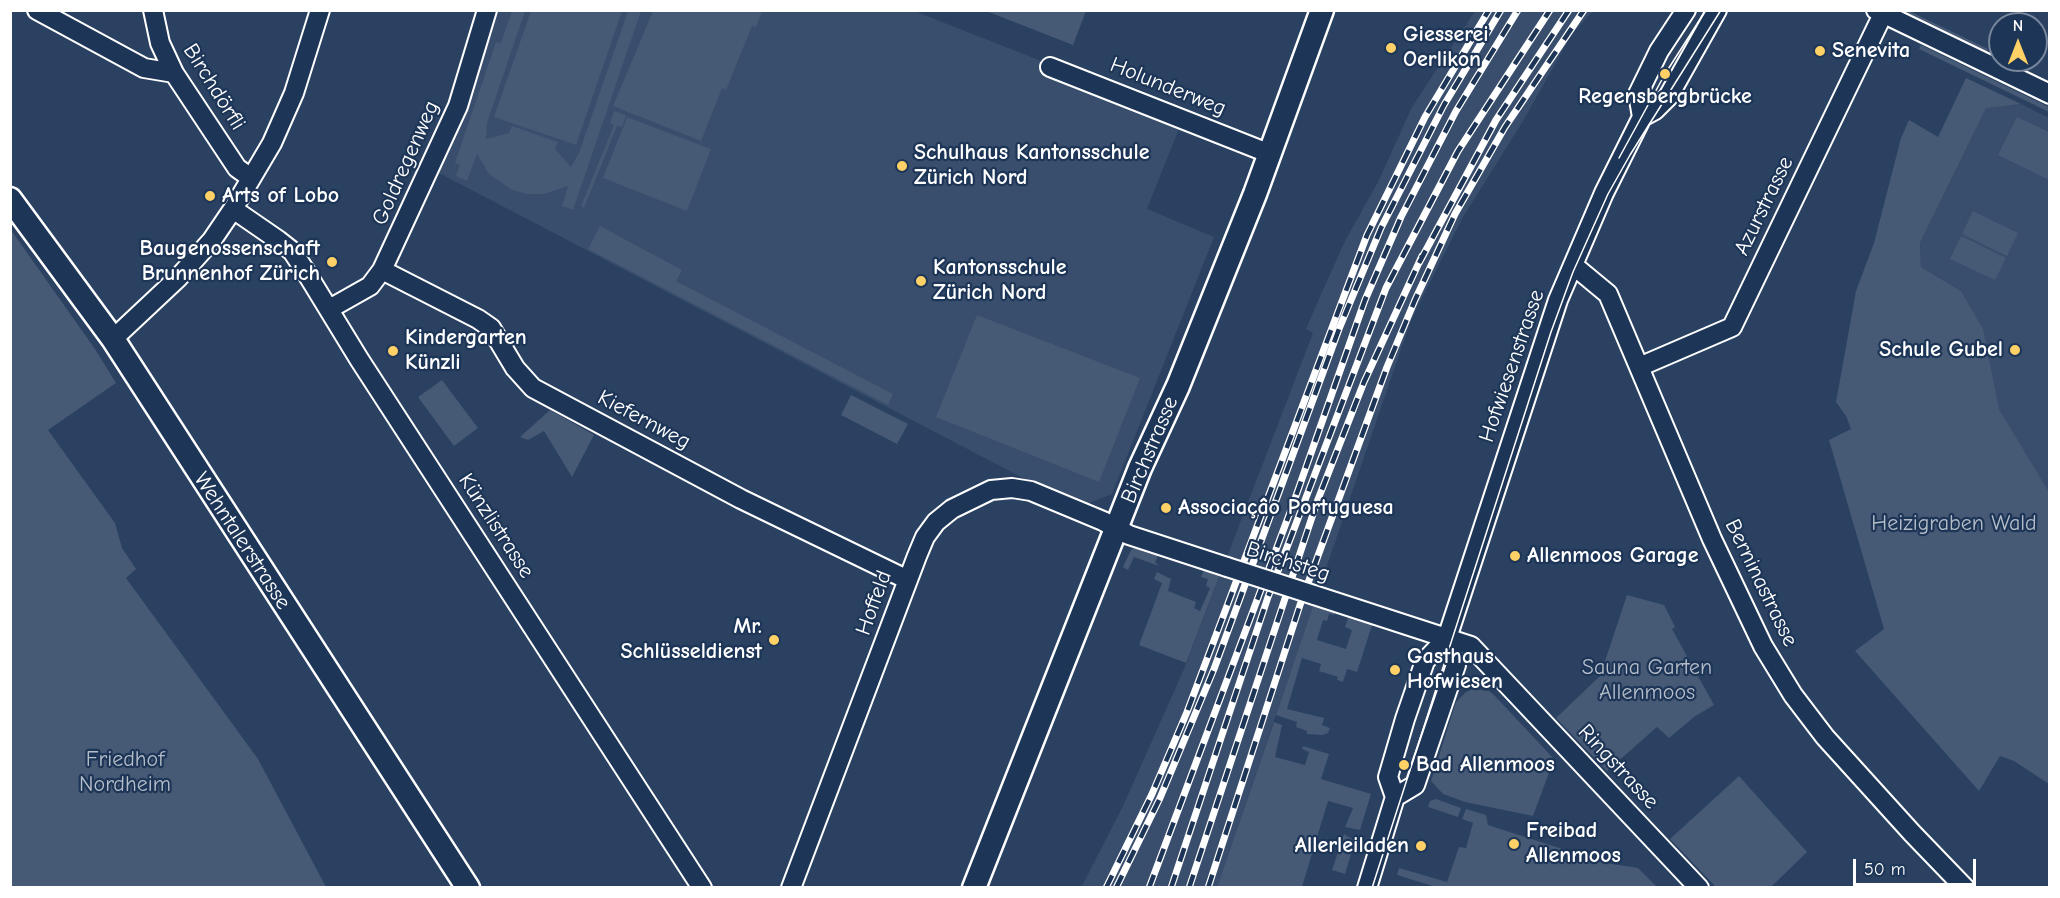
<!DOCTYPE html>
<html>
<head>
<meta charset="utf-8">
<style>
	body { margin:0 }
	#map { position:relative; width:2060px; height:898px; overflow:hidden; background:#2a4161; font-family:"Comic Neue",sans-serif }
	canvas { display:block }
	.frame { position:absolute; inset:0; border:12px solid #fff; pointer-events:none }
	.north { position:absolute; left:1988px; top:12px; width:60px; height:60px; box-sizing:border-box; background:#1d3557; border:2px solid #77869a; border-radius:50%; rotate:0deg; font-size:16px; font-weight:700; line-height:24px; text-align:center; color:#fff }
	.north::after { content:''; display:block; margin:auto; width:21px; height:27px; background:#ffd166; clip-path:polygon(50% 0,100% 100%,50% 72%,0 100%) }
	.scale { position:absolute; left:1853px; top:859px; width:123px; height:27px; box-sizing:border-box; border:3px solid #fff; border-top:0; padding-left:8px; font-size:18px; line-height:21px; white-space:nowrap; color:#fff; -webkit-text-stroke:4px #1d3557; paint-order:stroke }
</style>
</head>
<body>
<div id="map">
<canvas width="2060" height="898"></canvas>
<div class="frame"></div>
<div class="north">N</div>
<div class="scale">50 m</div>
</div>
<script>
const g = document.querySelector('canvas').getContext('2d');
g.lineJoin = 'round';
function fill(path, color) {
  g.fillStyle = color;
  g.fill(path, 'evenodd');
}
function shape(rows) {
  const path = new Path2D();
  for (const r of rows) {
    path.moveTo(r[0], r[1]);
    for (let i = 2; i < r.length; i += 2) path.lineTo(r[i], r[i + 1]);
  }
  return path;
}
function stroke(path, color, width, dash) {
  g.strokeStyle = color;
  g.lineWidth = width;
  g.lineCap = dash ? 'butt' : 'round';
  g.setLineDash(dash || []);
  g.stroke(path);
}
function drawText(font, color, halo, rows, align = 'center') {
  g.font = font + ' "Comic Neue",sans-serif';
  g.lineWidth = 4.5;
  g.setLineDash([]);
  g.textBaseline = 'middle';
  g.strokeStyle = halo;
  g.fillStyle = color;
  for (const [text, x, y, turn = 0] of rows) {
    g.save();
    g.translate(x, y);
    g.rotate((+turn || 0) * Math.PI / 180);
    g.textAlign = isNaN(turn) ? turn : align;
    if (halo) g.strokeText(text, 0, 0);
    g.fillText(text, 0, 0);
    g.restore();
  }
}
fill(shape([
	[498,11,914,11,1044,62,1041,70,1180,126,1147,209,1214,237,1112,494,1084,505,1046,490,439,173,470,97],
	[1475,11,1593,11,1572,34,1523,121,1463,217,1411,320,1217,887,1081,888,1123,806,1184,669,1313,333,1306,329,1322,292,1346,239,1378,182,1412,107],
	[2021,104,2049,118,2049,494,1999,409,1961,291,1921,267,1920,243,1986,107]
]), '#394e6c');
fill(shape([
	[512,11,525,11,487,123,486,139,509,133,512,126,558,142,555,149,571,167,579,153,628,11,641,11,573,210,562,206,568,186,544,194,527,194,512,190,489,174,477,154,467,181,456,176,460,165,455,163,496,42,501,43],
	[531,11,622,11,576,145,494,117],
	[653,11,762,11,756,27,752,26,726,90,722,88,701,141,613,106],
	[986,11,1086,11,1073,45],
	[1902,11,1909,11,1988,49,1986,53],
	[1921,45,2049,107,2049,112,1919,49],
	[1966,78,2021,104,1986,108,1920,243,1921,267,1961,291,1983,329,1999,409,2050,494,2049,784,2014,761,2000,756,1979,791,1855,651,1884,629,1829,440,1851,429,1846,416,1836,402,1856,291,1874,243,1901,138,1909,120,1938,137],
	[614,111,626,115,622,127,617,126,584,208,581,206,614,125,610,123],
	[627,117,711,149,687,211,603,178],
	[2017,117,2049,132,2049,180,1998,155],
	[1973,211,2018,233,2007,256,1962,234],
	[600,226,682,270,676,281,893,394,888,405,588,249],
	[11,230,95,349,116,383,48,430,115,523,122,548,136,569,126,578,258,759,326,887,11,887],
	[1961,236,2006,258,1995,280,1950,259],
	[977,315,1140,378,1099,482,936,417],
	[442,380,478,428,454,446,418,397],
	[851,395,908,424,897,444,841,415],
	[550,410,594,435,572,477,544,431,528,440,520,437],
	[1137,546,1164,554,1159,554,1155,562,1159,566,1134,557,1128,570,1123,567,1131,550],
	[1205,567,1221,572,1186,663,1139,645,1162,583,1154,579,1157,572,1171,579,1168,591,1196,602,1194,608,1200,611,1210,588,1206,586,1208,579,1201,577],
	[1627,595,1664,605,1675,627,1672,629,1714,705,1694,717,1669,738,1657,727,1607,771,1556,718,1600,676],
	[1314,603,1335,610,1334,615,1329,614,1327,621,1323,620,1317,640,1346,649,1352,630,1345,627,1349,615,1373,622,1357,672,1347,669,1343,682,1337,680,1338,677,1319,671,1321,664,1302,658,1287,709,1324,718,1322,725,1330,728,1328,733,1322,735,1307,734,1307,731,1296,727,1297,722,1276,715],
	[1473,689,1489,691,1494,695,1554,759,1533,816,1465,802,1443,794,1431,781,1456,702,1466,692],
	[1274,722,1282,725,1275,757,1305,765,1309,752,1302,749,1303,746,1329,754,1321,779,1371,794,1360,830,1345,827,1353,808,1328,801,1302,887,1217,887],
	[1739,776,1807,852,1771,887,1716,887,1670,839],
	[1436,799,1461,808,1458,817,1428,807,1430,801],
	[1466,809,1486,815,1488,825,1606,863,1638,868,1657,887,1439,888,1397,875,1399,868,1447,882,1459,847,1466,848,1473,823,1462,819],
	[1344,834,1355,841,1345,874,1332,870]
]), '#465975');
const minor = shape([
	[37,10,144,68,174,73],
	[153,10,160,43,174,73,237,168,251,178],
	[1876,10,2050,94],
	[1050,67,1268,153],
	[1642,117,1638,94,1659,51,1686,10],
	[233,209,278,240,292,251,304,269,359,359,702,888],
	[1573,265,1608,294,1712,539,1763,646,1793,695,1825,737,1912,833,1965,888],
	[382,270,478,319,491,328,515,368,533,388,741,499,908,580],
	[331,308,370,286,382,270,458,106,487,10],
	[113,339,178,278,212,240,233,209,272,143,294,93,320,10],
	[1639,367,1732,327,1883,14],
	[1314,595,1471,646,1699,888],
	[1395,797,1415,785,1456,665,1447,638],
	[791,888,917,556,925,537,936,522,952,509,991,490,1012,488,1031,491,1103,521,1129,535,1227,567],
	[1367,888,1395,797,1388,777,1405,719,1425,661,1447,638,1558,300,1604,193,1642,117,1655,110,1668,97,1717,10]
]);
const major = shape([
	[10,199,113,339,468,888],
	[974,888,1140,468,1178,386,1255,194,1322,10]
]);
stroke(minor, '#fff', 22);
stroke(major, '#fff', 27);
stroke(minor, '#1d3557', 18);
stroke(major, '#1d3557', 22);
stroke(shape([
	[1619,158,1665,74,1706,10],
	[1372,888,1551,332,1573,272,1608,194,1630,155,1721,10]
]), '#fff', 1.5);
const rail = shape([
	[1419,263,1496,120,1569,10],
	[1106,888,1152,794,1187,712,1367,235,1425,117,1489,10],
	[1116,888,1160,798,1214,669,1339,329,1381,228,1444,105,1501,10],
	[1149,888,1292,507,1365,300,1401,217,1456,111,1518,10],
	[1171,888,1268,597,1386,288,1458,151,1550,10],
	[1189,888,1317,502,1364,382,1422,256],
	[1208,888,1300,605,1387,367,1415,300,1455,214,1505,127,1584,10]
]);
stroke(rail, '#fff', 7);
stroke(rail, '#1d3557', 4.5, [14]);
const minorBridge = shape([
	[1227,567,1314,595]
]);
stroke(minorBridge, '#fff', 22, []);
stroke(minorBridge, '#1d3557', 18);
for (const [x, y, r, color] of [
	[1391,48,6,"#ffd166"],
	[1820,51,6,"#ffd166"],
	[1665,74,6,"#ffd166"],
	[902,166,6,"#ffd166"],
	[210,196,6,"#ffd166"],
	[332,262,6,"#ffd166"],
	[921,281,6,"#ffd166"],
	[2015,350,6,"#ffd166"],
	[393,351,6,"#ffd166"],
	[1166,508,6,"#ffd166"],
	[1515,556,6,"#ffd166"],
	[774,640,6,"#ffd166"],
	[1395,670,6,"#ffd166"],
	[1404,765,6,"#ffd166"],
	[1514,844,6,"#ffd166"],
	[1421,846,6,"#ffd166"]
]) {
  const dot = new Path2D();
  dot.arc(x, y, r, 0, 2 * Math.PI);
  g.fillStyle = color;
  g.fill(dot);
  stroke(dot, '#1d3557', 2);
}
drawText('bold 22px', '#fff', '#1d3557', [
	["Giesserei",1403,35],
	["Oerlikon",1403,60],
	["Senevita",1832,51],
	["Regensbergbrücke",1665,97,"center"],
	["Schulhaus Kantonsschule",914,153],
	["Zürich Nord",914,178],
	["Arts of Lobo",222,196],
	["Baugenossenschaft",320,249,"right"],
	["Brunnenhof Zürich",320,274,"right"],
	["Kantonsschule",933,268],
	["Zürich Nord",933,293],
	["Kindergarten",405,338],
	["Künzli",405,363],
	["Schule Gubel",2003,350,"right"],
	["Associaçâo Portuguesa",1178,508],
	["Allenmoos Garage",1527,556],
	["Mr.",762,627,"right"],
	["Schlüsseldienst",762,652,"right"],
	["Gasthaus",1407,657],
	["Hofwiesen",1407,682],
	["Bad Allenmoos",1416,765],
	["Freibad",1526,831],
	["Allenmoos",1526,856],
	["Allerleiladen",1409,846,"right"]
], 'left');
drawText('22px', '#fff', '#1d3557', [
	["Birchdörfli",214,87,58],
	["Holunderweg",1168,87,22],
	["Goldregenweg",406,163,-66],
	["Azurstrasse",1764,206,-64],
	["Hofwiesenstrasse",1512,366,-71],
	["Kiefernweg",644,420,28],
	["Birchstrasse",1150,450,-67],
	["Künzlistrasse",496,526,57],
	["Wehntalerstrasse",242,541,57],
	["Birchsteg",1288,562,18],
	["Berninastrasse",1761,583,64],
	["Hoffeld",874,603,-70],
	["Ringstrasse",1618,767,47]
]);
drawText('22px', '#b5bdc8', '#1d3557', [
	["Heizigraben Wald",1954,524],
	["Sauna Garten",1647,668],
	["Allenmoos",1647,693],
	["Friedhof",125,760],
	["Nordheim",125,785]
]);
</script>
</body>
</html>
